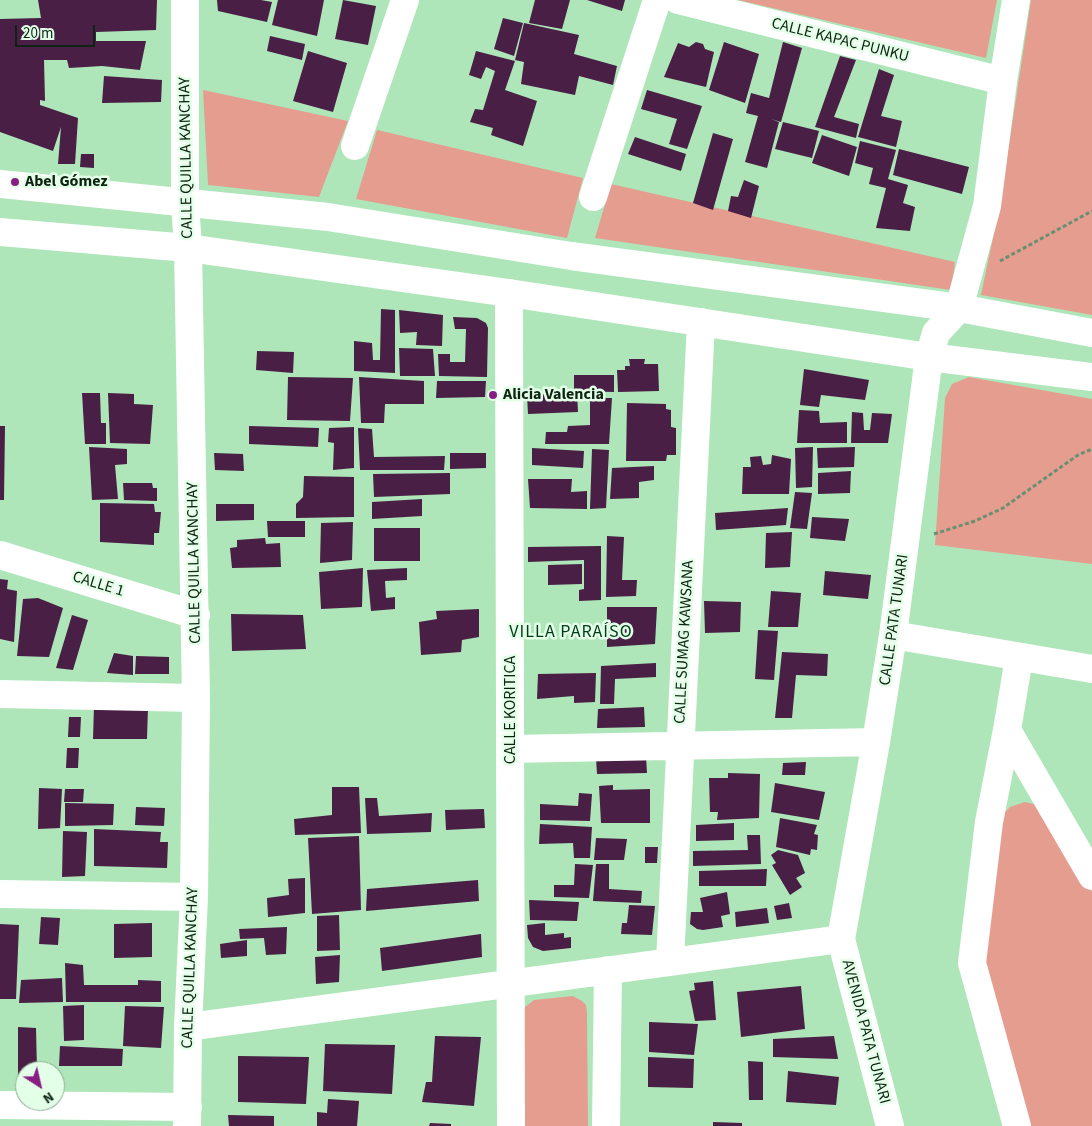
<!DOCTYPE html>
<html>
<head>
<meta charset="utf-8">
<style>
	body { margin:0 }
	#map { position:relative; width:1092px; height:1126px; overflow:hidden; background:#aee6b9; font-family:"Source Sans 3",sans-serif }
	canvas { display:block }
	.north { position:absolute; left:15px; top:1061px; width:50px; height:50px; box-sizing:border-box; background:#e3ffe8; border:1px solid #8ea793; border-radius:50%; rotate:145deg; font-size:14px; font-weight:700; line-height:20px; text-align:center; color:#0e2313 }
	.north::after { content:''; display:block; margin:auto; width:18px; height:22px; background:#881e83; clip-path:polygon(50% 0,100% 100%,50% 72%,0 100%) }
	.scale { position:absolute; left:15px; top:25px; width:80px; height:22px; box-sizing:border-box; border:2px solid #0e2313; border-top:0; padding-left:6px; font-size:15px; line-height:18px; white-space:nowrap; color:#0e2313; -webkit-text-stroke:4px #e3ffe8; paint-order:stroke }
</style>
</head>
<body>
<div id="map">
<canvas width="1092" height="1126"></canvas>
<div class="north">N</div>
<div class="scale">20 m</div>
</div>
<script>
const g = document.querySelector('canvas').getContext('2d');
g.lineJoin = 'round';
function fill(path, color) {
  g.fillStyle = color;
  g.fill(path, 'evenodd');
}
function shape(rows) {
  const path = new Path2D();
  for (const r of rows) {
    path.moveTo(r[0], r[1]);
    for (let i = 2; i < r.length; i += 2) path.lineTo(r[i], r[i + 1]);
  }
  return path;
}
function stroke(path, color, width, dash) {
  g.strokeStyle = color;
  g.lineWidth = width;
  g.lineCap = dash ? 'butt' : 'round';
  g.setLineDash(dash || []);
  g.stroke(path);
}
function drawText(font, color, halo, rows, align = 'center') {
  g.font = font + ' "Source Sans 3",sans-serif';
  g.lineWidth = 5;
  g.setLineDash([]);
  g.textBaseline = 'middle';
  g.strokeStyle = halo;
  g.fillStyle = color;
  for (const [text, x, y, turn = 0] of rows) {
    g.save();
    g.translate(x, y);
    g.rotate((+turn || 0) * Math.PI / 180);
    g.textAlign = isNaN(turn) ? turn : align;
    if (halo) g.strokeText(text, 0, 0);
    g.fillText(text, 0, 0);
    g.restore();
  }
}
fill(shape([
	[738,0,997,0,986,58],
	[1031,0,1092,0,1092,315,981,295,1000,204],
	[203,90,348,121,319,197,208,185],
	[377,130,583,178,567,238,356,199],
	[611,184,955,262,951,290,595,238],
	[969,377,1092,399,1092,564,935,545,945,398,952,384],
	[1025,802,1037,805,1045,811,1092,892,1092,1126,1027,1126,984,965,1000,817,1010,807],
	[573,996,582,1001,586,1005,587,1013,588,1126,524,1126,523,1012,525,1007,534,1000]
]), '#e59d90');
fill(shape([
	[38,0,157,0,156,30,96,32,96,41,146,41,140,70,102,66,69,68,67,60,44,60,45,101,40,100,40,105,78,118,75,164,58,164,61,127,53,151,0,132,0,19,41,18],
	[217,0,261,0,272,2,267,22,218,11],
	[278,0,324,0,317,36,272,25],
	[343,0,376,6,368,45,335,39],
	[535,0,570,0,562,29,529,23],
	[587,0,625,0,622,11],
	[503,18,523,23,514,56,494,49],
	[524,23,579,35,574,54,617,66,613,85,579,76,575,95,521,84,524,62,515,60],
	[270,36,305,44,302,60,267,51],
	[696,42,703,44,705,49,714,52,706,87,664,77,678,43,689,47],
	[724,42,759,54,745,103,709,90],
	[783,42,802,48,781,122,771,119,779,122,767,168,745,162,758,116,746,113,751,93,769,98],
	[308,51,347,63,333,112,293,101],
	[476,51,515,61,505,90,537,101,523,146,491,135,493,128,470,122,475,109,483,110,495,71,486,67,481,79,469,75],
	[840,56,856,60,834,117,859,124,856,138,815,127],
	[879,69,894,75,881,116,902,121,896,147,858,137],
	[104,76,162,80,161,102,102,103],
	[647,90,702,106,687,149,669,144,677,119,641,109],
	[783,122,819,131,812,158,775,149],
	[713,133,733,139,713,210,693,203],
	[822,135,857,147,849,176,812,163],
	[635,137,686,154,681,171,628,154],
	[860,141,896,150,888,179,908,185,903,203,915,207,910,231,876,228,886,188,869,184,873,168,855,163],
	[899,149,969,167,962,194,893,175],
	[81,154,94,154,94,168,80,167],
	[744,180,759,186,751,218,728,211,731,196,738,197],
	[381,309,395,310,395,373,354,371,354,341,372,343,373,360,380,360],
	[399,310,443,315,442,346,416,345,417,332,400,333],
	[453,317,477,318,486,323,488,328,487,377,439,376,438,354,450,354,450,362,465,362,466,329,455,329],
	[399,348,433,349,435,376,400,376],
	[257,351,294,352,293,373,256,370],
	[629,359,645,359,644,364,658,364,659,391,618,392,617,370,625,370,625,366,630,366],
	[804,369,869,380,865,400,821,395,819,407,800,405],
	[574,375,614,375,614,392,574,391],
	[288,377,353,378,350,421,287,420],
	[359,377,424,381,424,404,385,404,384,423,361,423],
	[437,381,486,381,485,397,436,398],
	[82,393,100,393,101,423,106,423,106,444,85,444],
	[108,393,134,394,134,404,153,405,150,444,110,443],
	[577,393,578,412,528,414,527,395],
	[590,398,612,398,609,444,545,444,546,432,567,432,568,426,590,425],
	[627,403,666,404,666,409,671,410,671,427,676,428,676,455,667,455,666,461,626,461],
	[799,410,819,411,820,423,847,422,847,443,797,443],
	[852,412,863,413,864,430,870,430,872,413,892,414,888,443,851,443],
	[0,426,5,426,4,500,0,500],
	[249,426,319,428,318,447,249,444],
	[354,427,354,468,333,470,334,443,328,442,329,428],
	[358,428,372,429,374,457,445,456,444,470,360,470],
	[89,447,127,449,127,464,115,465,118,499,92,500],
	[813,447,812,487,796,488,795,448],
	[855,447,854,467,818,468,817,448],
	[532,448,584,451,583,468,532,465],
	[592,449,609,450,606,508,590,509],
	[214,453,243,454,244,471,215,470],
	[450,453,486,453,486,468,450,469],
	[772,455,791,459,789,494,742,494,743,467,751,467,750,457,761,456,763,465,771,464],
	[654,466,654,480,639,482,639,498,610,499,612,468],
	[851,471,850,493,818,494,818,473],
	[450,473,450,494,374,497,373,474],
	[304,476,354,477,354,517,296,518,296,504,303,497],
	[528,479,572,479,571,492,587,491,587,509,530,508],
	[123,483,152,483,153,488,157,488,157,501,124,500],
	[795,492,812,493,807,529,790,528],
	[422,499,422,516,372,519,372,502],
	[100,503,154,504,155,512,161,512,159,533,154,533,154,545,100,542],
	[216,504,254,504,254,520,216,521],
	[788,508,786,525,716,530,715,513],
	[812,517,849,519,845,541,810,538],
	[267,521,305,521,305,537,268,537],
	[353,522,352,560,320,563,321,523],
	[374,528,420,528,420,561,374,561],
	[792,532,790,567,765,568,766,533],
	[607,536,624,537,622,580,637,580,636,596,606,597],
	[265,538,266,544,280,543,281,567,232,568,230,548,237,547,237,540],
	[601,546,601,600,579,601,579,590,584,589,584,560,528,562,528,547],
	[582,564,582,584,548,585,548,565],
	[363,568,362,607,321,609,319,572],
	[407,568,407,580,385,581,386,598,395,597,395,609,371,611,367,570],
	[825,571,871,575,868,599,823,595],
	[0,579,8,580,7,589,17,591,14,642,0,639],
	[771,591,801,593,798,627,768,627],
	[38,598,63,608,49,657,17,656,23,599],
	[704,601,741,602,740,632,705,633],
	[607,607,657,607,655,644,607,647],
	[479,609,479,637,462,640,461,652,421,655,419,622,437,619,436,611],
	[231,614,303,615,306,649,232,651],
	[72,615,88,620,73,670,56,668],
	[758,630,778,631,774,680,755,679],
	[782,652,828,654,827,676,796,675,792,718,775,718],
	[114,653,133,656,133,675,107,673],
	[136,656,169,657,169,674,135,674],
	[656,663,656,677,615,679,614,704,600,704,601,666],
	[596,673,595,702,574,703,574,696,537,699,538,674],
	[94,706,148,707,147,739,93,739],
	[644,707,645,727,597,728,598,709],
	[69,717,81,717,80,737,68,737],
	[67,748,79,748,78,768,66,768],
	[646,756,647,773,597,774,596,758],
	[806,762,805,775,782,775,783,763],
	[728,773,760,774,759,818,717,820,718,812,710,812,709,778,728,778],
	[775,783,825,792,819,820,771,812],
	[613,785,613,790,650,789,650,823,601,823,599,786],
	[332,787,359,787,361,833,295,835,294,819,332,815],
	[39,788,62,789,60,828,38,829],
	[65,789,84,789,83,802,64,802],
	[579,793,592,794,590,821,540,820,540,804,578,806],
	[365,798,377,798,379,816,432,813,431,832,367,834],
	[65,803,114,804,113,825,65,826],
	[136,807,165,808,164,826,135,825],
	[484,809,485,828,446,830,445,810],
	[780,818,817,825,814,834,818,835,817,850,811,849,810,855,776,847],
	[734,823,734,840,696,841,696,825],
	[540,824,592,827,590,858,574,858,573,843,539,844],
	[94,829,161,832,160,842,168,842,167,868,94,866],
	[63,831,87,832,85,876,62,877],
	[747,835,760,835,761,864,693,866,693,851,748,850],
	[359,836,361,910,312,914,308,838],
	[596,838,627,839,624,860,594,860],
	[645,847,658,847,657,863,645,863],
	[778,850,798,855,805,873,796,878,802,887,790,895,772,865,776,863,771,855],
	[575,864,593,865,589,898,554,897,554,885,574,885],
	[596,864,609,864,609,889,642,891,641,903,593,901],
	[767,869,766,886,699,886,699,871],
	[305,878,305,913,268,917,267,898,289,895,288,879],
	[478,880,479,901,366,911,367,889],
	[727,892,730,914,721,916,723,927,703,930,697,929,690,924,691,912,703,912,700,898],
	[529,900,579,902,577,921,530,920],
	[789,903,792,918,777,920,774,906],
	[629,905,655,906,652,935,621,934,622,923,627,923],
	[767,908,769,923,736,927,735,912],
	[339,915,340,950,317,951,317,916],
	[41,917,60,918,58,945,39,944],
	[152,923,152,957,114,958,114,924],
	[545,923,545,935,564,933,564,938,571,937,571,948,543,951,533,947,528,938,527,925],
	[0,924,19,925,16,999,0,999],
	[287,927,286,954,266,955,264,938,240,939,239,929],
	[481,934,482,957,382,971,380,948],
	[247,940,247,956,221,958,220,944],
	[340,955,339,982,316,984,315,957],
	[65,963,83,965,84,985,138,985,138,980,161,981,161,1002,66,1002],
	[62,978,63,1002,19,1003,21,980],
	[713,981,716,1020,695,1021,689,991,695,990,694,983],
	[801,986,805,1029,741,1037,737,992],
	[84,1005,84,1040,64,1041,63,1006],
	[125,1006,164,1007,161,1048,123,1046],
	[649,1022,698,1024,694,1055,649,1052],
	[18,1027,36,1028,37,1071,25,1071,25,1090,18,1090],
	[435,1036,481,1037,474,1106,422,1102,426,1082,432,1082],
	[834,1036,838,1059,773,1057,773,1039],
	[325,1044,395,1045,392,1094,323,1091],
	[60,1046,123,1049,122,1066,59,1066],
	[238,1056,309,1057,306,1104,238,1102],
	[648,1057,694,1059,693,1088,648,1087],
	[748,1061,763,1062,763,1100,749,1100],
	[788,1071,839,1077,836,1105,786,1102],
	[328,1099,359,1101,357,1126,317,1126,317,1112,327,1113],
	[228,1115,274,1116,274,1126,229,1126],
	[713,1122,742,1123,742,1126,713,1126],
	[430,1123,451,1124,451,1126,429,1126]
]), '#491f46');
stroke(shape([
	[1000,261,1092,211],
	[934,534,975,521,1003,508,1078,455,1092,449]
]), '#689070', 3, [4, 2.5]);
stroke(shape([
	[185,0,185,203,188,248,196,698,194,897,188,1027,187,1126],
	[678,0,1003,81],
	[355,146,405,0],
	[593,197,657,0],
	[509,293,511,1126],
	[0,555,196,615],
	[893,635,1092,669],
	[0,694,196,698],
	[1007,730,1092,876],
	[511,749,876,742],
	[0,894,194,897],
	[670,962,701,322],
	[188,1027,841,939],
	[0,1105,188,1107],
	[606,1126,608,970],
	[890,1126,841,939,876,742,893,635,929,357,936,333,959,308,987,206,1003,81,1016,0],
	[1017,1126,972,963,989,822,1007,730,1019,658]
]), '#fff', 28);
stroke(shape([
	[0,184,328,217,571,256,959,308,1092,333],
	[0,232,188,248,509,293,929,357,1092,377]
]), '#fff', 28);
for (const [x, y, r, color] of [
	[15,182,5,"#881e83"],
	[493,395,5,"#881e83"]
]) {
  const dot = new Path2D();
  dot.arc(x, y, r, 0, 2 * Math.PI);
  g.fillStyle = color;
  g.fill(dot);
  stroke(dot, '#e3ffe8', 2);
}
drawText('16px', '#0e2313', '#e3ffe8', [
	["CALLE KAPAC PUNKU",840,41,14],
	["CALLE QUILLA KANCHAY",187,158,-91],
	["CALLE QUILLA KANCHAY",195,563,-91],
	["CALLE 1",98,585,17],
	["CALLE PATA TUNARI",895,620,-82],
	["CALLE SUMAG KAWSANA",685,642,-87],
	["CALLE KORITICA",511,710,-90],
	["CALLE QUILLA KANCHAY",191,968,-88],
	["AVENIDA PATA TUNARI",865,1032,75]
]);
drawText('bold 16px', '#0e2313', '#e3ffe8', [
	["Abel Gómez",25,182],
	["Alicia Valencia",503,395]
], 'left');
g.letterSpacing = '1px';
drawText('18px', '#003c17', '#e3ffe8', [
	["VILLA PARAÍSO",571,633]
]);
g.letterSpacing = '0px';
</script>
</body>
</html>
